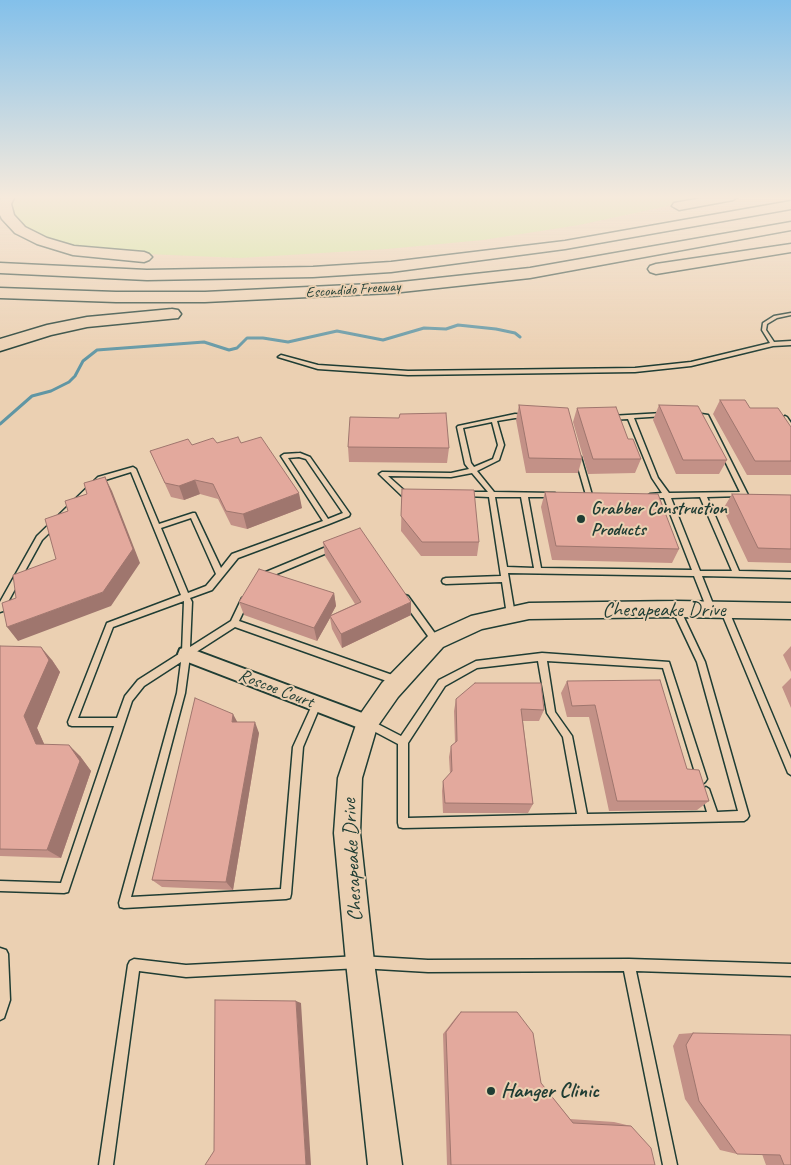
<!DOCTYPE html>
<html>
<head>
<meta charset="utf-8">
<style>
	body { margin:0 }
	canvas { display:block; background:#ebd0b2 }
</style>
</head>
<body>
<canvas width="791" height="1165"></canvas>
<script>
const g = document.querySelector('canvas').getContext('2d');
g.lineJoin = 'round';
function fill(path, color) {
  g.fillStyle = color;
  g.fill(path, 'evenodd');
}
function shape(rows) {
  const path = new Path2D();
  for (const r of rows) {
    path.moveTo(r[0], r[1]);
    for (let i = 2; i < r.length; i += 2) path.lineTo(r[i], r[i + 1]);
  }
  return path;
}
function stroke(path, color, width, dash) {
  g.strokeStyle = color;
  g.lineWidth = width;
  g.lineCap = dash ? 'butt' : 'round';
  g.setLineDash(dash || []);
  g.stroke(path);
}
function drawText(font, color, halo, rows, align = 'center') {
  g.font = font + ' Caveat,sans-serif';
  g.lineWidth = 4;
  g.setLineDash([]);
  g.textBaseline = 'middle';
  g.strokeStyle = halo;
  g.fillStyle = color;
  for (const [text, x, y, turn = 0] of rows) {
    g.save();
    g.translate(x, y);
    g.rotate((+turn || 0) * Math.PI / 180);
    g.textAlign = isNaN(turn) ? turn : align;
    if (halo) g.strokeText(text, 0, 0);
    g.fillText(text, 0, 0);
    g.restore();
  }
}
fill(shape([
	[13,196,714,196,579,225,483,240,387,249,240,258,147,254,91,249,39,237,16,222,10,207]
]), '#d0e79d');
stroke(shape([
	[0,424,32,396,51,391,69,382,75,376,83,361,97,350,204,342,229,350,237,348,247,338,263,338,288,342,337,331,383,340,424,328,446,329,458,325,496,329,515,333,520,337]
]), '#6096a4', 3);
const service = shape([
	[791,313,791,315,777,318,767,324,766,330,774,342,791,341,791,345,773,346,691,366,635,372,408,375,318,369,278,357,281,355,318,365,408,371,635,368,691,362,770,343,762,330,763,323,774,316,791,313],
	[663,413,666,415,665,416,634,418,658,478,669,493,740,492,704,418,695,417,692,415,695,413,708,415,748,495,745,497,742,496,707,497,739,571,791,572,791,578,702,576,715,609,714,611,711,612,708,611,707,609,694,576,508,573,515,615,514,617,511,618,508,617,507,615,502,582,446,584,443,583,442,581,443,579,446,578,501,576,489,497,465,496,462,494,465,492,488,492,472,473,451,477,388,476,406,492,413,492,414,494,413,496,402,496,379,474,382,472,451,473,469,469,465,464,457,427,458,426,515,414,528,415,528,417,526,418,515,418,497,421,504,445,499,460,477,471,494,492,555,493,556,495,553,497,528,497,541,568,692,570,664,498,650,498,647,496,650,494,662,493,652,478,628,419,610,420,607,418,610,416,663,413],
	[492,422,498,445,493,459,474,467,471,463,463,428,492,422],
	[495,497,521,497,534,568,507,567,495,497],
	[700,497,732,571,700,571,671,498,700,497],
	[785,416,787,417,791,423,791,429,789,428,782,418,785,416],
	[300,453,310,457,350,514,349,516,329,524,238,558,212,590,190,598,192,602,190,647,231,621,242,598,245,597,248,598,249,600,239,621,398,677,399,680,398,683,395,684,235,627,190,656,185,693,131,897,281,889,293,747,314,701,317,700,320,701,321,704,303,747,291,894,290,898,286,899,124,908,120,907,119,903,177,693,181,662,144,686,132,701,68,892,64,893,0,891,0,881,61,883,114,726,72,726,69,725,68,722,107,623,181,595,131,472,102,481,42,540,3,611,0,612,0,602,37,536,98,477,133,467,136,469,159,524,193,513,195,513,221,568,232,554,323,521,281,456,284,454,300,453],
	[299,457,306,459,343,513,328,519,288,458,299,457],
	[191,518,216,574,206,586,188,593,161,528,191,518],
	[184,601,182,652,138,680,125,696,117,718,78,718,113,627,184,601],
	[578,455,581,457,592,495,591,497,589,497,586,495,575,457,578,455],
	[331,545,335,548,334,550,267,578,264,579,261,578,260,576,261,574,331,545],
	[405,595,408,596,439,639,440,641,439,643,436,644,433,643,402,600,401,598,402,596,405,595],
	[676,606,679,607,705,662,749,816,747,819,744,821,403,828,399,827,398,823,398,744,366,727,365,724,366,721,369,720,372,721,401,736,439,680,476,661,542,653,669,662,707,779,705,782,702,784,699,782,697,779,663,668,547,661,555,712,572,736,587,814,707,812,701,792,703,789,706,787,709,789,717,812,738,811,697,662,672,609,673,607,676,606],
	[538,661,547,713,563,737,577,814,408,818,408,743,445,686,477,668,538,661],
	[724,606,727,607,728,609,791,759,791,775,788,773,720,609,721,607,724,606],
	[0,948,6,950,8,954,10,1000,4,1018,0,1020,0,948],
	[360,956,428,960,629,959,791,964,791,976,636,971,677,1165,663,1165,624,971,428,972,360,968,186,977,139,971,113,1165,99,1165,128,965,130,961,134,959,186,965,360,956]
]);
const minor = shape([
	[186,647,373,717,376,723,373,729,367,731,180,659,178,654,180,649,186,647]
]);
const tertiary = shape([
	[676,601,791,603,791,619,676,617,529,619,482,629,443,647,398,697,377,727,362,778,360,833,374,962,402,1165,368,1165,346,962,334,833,338,778,359,716,382,683,429,635,471,616,529,603,676,601]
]);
const motorway = shape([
	[3,196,15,196,11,204,14,215,25,227,47,238,74,246,144,252,149,254,152,257,149,260,144,262,73,255,37,244,15,233,2,219,0,215,0,200,3,196],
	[713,196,739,196,733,200,679,210,672,206,674,203,713,196],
	[791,201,791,209,565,249,391,272,313,277,147,280,0,273,0,263,147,270,313,267,391,262,565,241,791,201],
	[791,222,791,230,530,278,392,293,205,302,116,302,0,298,0,288,116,292,205,292,392,283,530,268,791,222],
	[791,244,791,252,656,274,650,272,648,269,650,266,656,264,791,244],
	[172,309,178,310,181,314,178,318,87,327,51,335,0,351,0,339,47,325,87,317,172,309]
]);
stroke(service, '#1f3d34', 3);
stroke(minor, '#1f3d34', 4);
stroke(tertiary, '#1f3d34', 3);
stroke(motorway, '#1f3d34', 3);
fill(service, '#ebd0b2');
fill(minor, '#ebd0b2');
fill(tertiary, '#ebd0b2');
fill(motorway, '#ebd0b2');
fill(shape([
	[720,400,750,408,791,427,791,475,747,475,713,414],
	[519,405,582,459,578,473,526,473,516,420],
	[659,405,727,460,719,474,676,474,653,420],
	[577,408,628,439,641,459,635,473,588,474,573,422],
	[399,418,449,448,447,463,349,462,348,447],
	[217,443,302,508,247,529,231,525,218,499,200,494,184,500,171,497,150,451,192,445],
	[402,489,479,542,477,556,421,556,401,531],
	[545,492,679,549,672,563,552,560,541,507],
	[732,494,791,495,791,563,748,562,723,509],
	[323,542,411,615,342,648,332,629,330,618,317,641,244,615,239,602,334,593,336,606,331,615,355,604,325,556],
	[0,646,52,660,60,672,37,728,44,744,80,756,91,771,61,858,0,856],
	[791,646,791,672,783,655],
	[791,678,791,708,782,687],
	[567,681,687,769,709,801,697,810,609,811,589,717,567,717,561,693],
	[456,699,544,710,539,721,523,721,533,804,528,813,443,813,442,791,443,781,450,774,449,757,451,746,455,743,454,711],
	[237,722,259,733,233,890,162,887,152,880],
	[461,1012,541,1083,570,1119,614,1122,631,1126,655,1165,447,1165,443,1034,457,1016],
	[693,1033,791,1165,766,1165,762,1154,737,1154,720,1150,685,1099,673,1046,679,1034]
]), '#c39187');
fill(shape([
	[105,477,112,491,140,563,111,606,18,641,7,627,103,592],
	[195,480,200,494,184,500,179,486],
	[299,493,302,508,247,529,243,514],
	[334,593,336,606,330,617,330,616,330,618,317,641,314,628],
	[411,602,411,615,342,648,341,634],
	[41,647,52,660,60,672,37,728,49,755,36,744,24,716],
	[233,714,239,725,232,722],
	[255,722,259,733,233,890,226,882],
	[69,745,80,756,91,771,61,858,47,850],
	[296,1001,301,1003,311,1165,306,1165]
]), '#9f766e');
const building = shape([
	[720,400,745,400,750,408,778,408,791,427,791,461,755,461,720,400],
	[519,405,568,408,582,459,529,458,519,405],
	[659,405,698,406,727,460,683,460,659,405],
	[616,407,628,439,633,439,641,459,593,459,577,408,616,407],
	[446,413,449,448,348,447,350,417,399,418,400,414,446,413],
	[238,437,241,443,261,437,299,493,243,514,226,511,213,484,195,480,179,486,165,483,150,451,188,439,192,445,213,438,217,443,238,437],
	[105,477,133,549,103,592,7,627,2,603,16,598,13,575,56,559,45,519,68,511,65,501,87,494,84,483,105,477],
	[402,489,474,490,479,542,422,542,401,516,402,489],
	[545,492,658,494,679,549,556,546,545,492],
	[732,494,791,495,791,549,758,548,732,494],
	[360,528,411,602,341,634,330,616,361,602,323,542,360,528],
	[259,569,334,593,314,628,239,602,259,569],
	[0,646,41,647,49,660,24,716,36,744,69,745,80,761,47,850,0,849,0,646],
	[660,680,687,769,699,770,709,801,617,801,595,705,572,706,567,681,660,680],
	[475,683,541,683,544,710,521,709,533,804,445,803,443,781,452,771,451,746,457,741,456,699,475,683],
	[195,698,233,714,232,722,255,722,226,882,152,880,195,698],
	[215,1000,296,1001,306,1165,205,1165,214,1151,215,1000],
	[461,1012,517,1012,533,1033,541,1083,573,1123,631,1126,651,1148,655,1165,451,1165,446,1032,461,1012],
	[693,1033,791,1035,791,1165,784,1165,780,1155,737,1154,699,1101,686,1045,693,1033]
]);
fill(building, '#e3a99d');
stroke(building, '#9f766e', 1);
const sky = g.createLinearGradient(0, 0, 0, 359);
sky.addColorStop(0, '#83c0ea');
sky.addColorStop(0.55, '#f6eadc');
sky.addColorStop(1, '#f6eadc00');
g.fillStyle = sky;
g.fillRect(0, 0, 791, 359);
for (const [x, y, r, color] of [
	[581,519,5,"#1f3d34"],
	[491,1091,5,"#1f3d34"]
]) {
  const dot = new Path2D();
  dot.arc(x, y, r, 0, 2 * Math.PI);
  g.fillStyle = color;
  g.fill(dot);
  stroke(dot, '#ebd0b2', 2);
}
drawText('15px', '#1f3d34', '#ebd0b2', [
	["Escondido Freeway",353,290,-4]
]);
drawText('bold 18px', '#1f3d34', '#ebd0b2', [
	["Grabber Construction",591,509],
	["Products",591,530]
], 'left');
drawText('18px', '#1f3d34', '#ebd0b2', [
	["Roscoe Court",276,689,21]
]);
drawText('21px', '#1f3d34', '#ebd0b2', [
	["Chesapeake Drive",664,610],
	["Chesapeake Drive",353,860,-93]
]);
drawText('bold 21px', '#1f3d34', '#ebd0b2', [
	["Hanger Clinic",501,1091]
], 'left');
</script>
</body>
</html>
